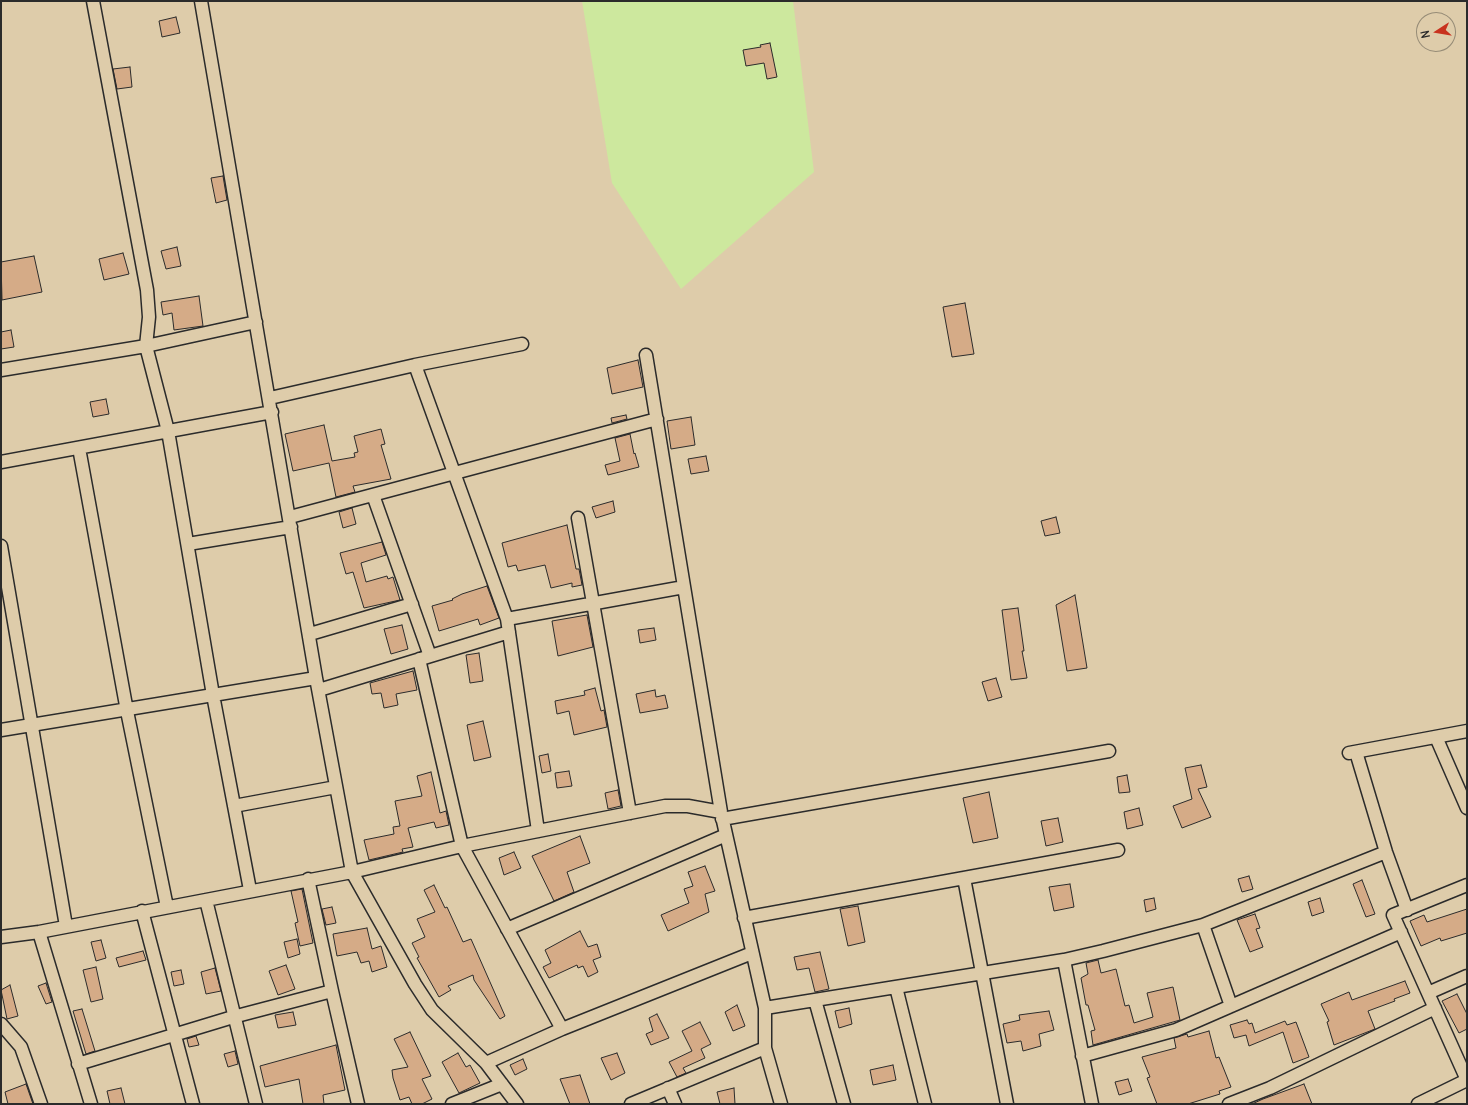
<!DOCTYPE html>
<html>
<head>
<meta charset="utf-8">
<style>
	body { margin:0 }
	#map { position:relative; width:1468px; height:1105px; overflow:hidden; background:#deccaa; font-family:Delius,sans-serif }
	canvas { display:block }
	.frame { position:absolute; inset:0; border:2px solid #2b2b2b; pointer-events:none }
	.north { position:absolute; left:1416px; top:12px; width:40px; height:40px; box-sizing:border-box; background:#deccaa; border:1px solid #968c77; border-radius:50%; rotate:258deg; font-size:11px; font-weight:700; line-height:16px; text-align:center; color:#2b2b2b }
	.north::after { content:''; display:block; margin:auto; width:14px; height:18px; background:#c8321e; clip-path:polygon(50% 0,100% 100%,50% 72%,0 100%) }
</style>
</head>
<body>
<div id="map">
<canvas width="1468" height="1105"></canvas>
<div class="frame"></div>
<div class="north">N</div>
</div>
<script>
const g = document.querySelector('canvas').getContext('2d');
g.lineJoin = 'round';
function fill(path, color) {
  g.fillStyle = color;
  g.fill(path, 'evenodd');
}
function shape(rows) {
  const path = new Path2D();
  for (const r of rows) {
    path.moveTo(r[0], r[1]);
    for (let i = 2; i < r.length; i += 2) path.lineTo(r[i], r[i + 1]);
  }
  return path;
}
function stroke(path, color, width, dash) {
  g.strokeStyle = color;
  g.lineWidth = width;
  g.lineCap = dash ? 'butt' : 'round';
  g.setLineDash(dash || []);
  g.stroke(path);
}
fill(shape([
	[582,1,793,1,814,172,681,289,612,183]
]), '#cde89e');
const building = shape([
	[176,17,180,33,162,37,159,21,176,17],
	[770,43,777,77,767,79,764,63,746,66,743,50,761,47,760,45,770,43],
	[130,67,132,87,117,89,113,69,130,67],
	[223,176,227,200,216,203,211,178,223,176],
	[177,247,181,266,166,269,161,251,177,247],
	[123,253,129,274,104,280,99,259,123,253],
	[34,256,42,292,2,300,1,262,34,256],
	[199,296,203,326,174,330,172,313,163,315,161,302,199,296],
	[965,303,974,354,952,357,943,307,965,303],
	[11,330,14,347,1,349,1,332,11,330],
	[638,360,643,387,612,394,607,368,638,360],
	[106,399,109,414,93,417,90,402,106,399],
	[626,415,627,419,612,423,611,418,626,415],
	[691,417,695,445,671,449,667,421,691,417],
	[324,425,332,461,355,457,354,453,358,452,354,436,381,429,385,444,381,445,391,479,353,486,355,492,336,497,329,463,293,471,285,434,324,425],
	[630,434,634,454,635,453,639,467,608,475,605,465,620,461,615,438,630,434],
	[706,456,709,471,691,474,688,459,706,456],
	[613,501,615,512,596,518,592,507,613,501],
	[352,508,356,524,343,528,339,512,352,508],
	[1056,517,1060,533,1045,536,1041,521,1056,517],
	[567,525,576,569,579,569,582,585,572,587,572,583,551,588,545,565,518,571,516,565,508,567,502,543,567,525],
	[382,542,386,555,361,563,366,582,387,576,388,579,393,577,400,600,364,608,353,572,346,574,340,553,382,542],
	[487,586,499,618,480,625,478,619,439,631,432,606,453,600,452,599,462,594,487,586],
	[1075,595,1087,668,1067,671,1056,605,1075,595],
	[1018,608,1024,651,1022,651,1027,678,1011,680,1002,610,1018,608],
	[587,615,593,647,558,656,552,621,587,615],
	[402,625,408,649,391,654,384,629,402,625],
	[654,628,656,640,640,643,638,630,654,628],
	[479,653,483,681,470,683,466,655,479,653],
	[413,671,417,690,396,694,398,705,384,708,381,693,372,694,370,683,413,671],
	[996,678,1002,697,988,701,982,682,996,678],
	[595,688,601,711,604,710,607,727,574,735,569,711,557,714,555,701,585,695,584,691,595,688],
	[655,690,656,697,665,695,668,708,640,713,636,694,655,690],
	[483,721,491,757,474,761,467,725,483,721],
	[548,754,551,771,542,773,539,756,548,754],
	[1201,765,1207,787,1198,789,1211,817,1182,828,1173,806,1192,799,1185,768,1201,765],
	[569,771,572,786,557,788,555,773,569,771],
	[431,772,440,813,446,811,449,825,436,828,434,822,408,828,413,847,402,849,403,852,369,860,364,840,394,834,393,827,400,826,395,801,422,796,417,776,431,772],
	[1127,775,1130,792,1119,793,1117,777,1127,775],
	[618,790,621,806,608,809,605,793,618,790],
	[989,792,998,838,973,843,963,798,989,792],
	[1139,808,1143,825,1127,829,1124,812,1139,808],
	[1058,818,1063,842,1046,846,1041,821,1058,818],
	[580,836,590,863,567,872,574,892,554,901,532,856,580,836],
	[514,852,521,868,504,875,499,858,514,852],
	[705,866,715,891,705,894,709,912,668,931,661,915,689,903,684,889,693,886,688,872,705,866],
	[1249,876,1253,889,1242,892,1238,879,1249,876],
	[1362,880,1375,914,1366,917,1353,884,1362,880],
	[1070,884,1074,907,1054,911,1049,887,1070,884],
	[434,885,445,908,447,907,463,942,471,939,505,1016,500,1019,474,980,473,975,448,986,451,990,439,997,417,958,419,957,412,943,425,937,417,919,435,912,424,890,434,885],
	[302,889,313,943,300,946,295,923,298,922,291,891,302,889],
	[1154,898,1156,909,1146,912,1144,900,1154,898],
	[1320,898,1324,912,1312,916,1308,902,1320,898],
	[858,906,865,942,848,946,840,909,858,906],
	[332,907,336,923,326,925,322,909,332,907],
	[1467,909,1467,933,1441,941,1440,938,1421,946,1410,921,1424,915,1427,922,1467,909],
	[1255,914,1260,928,1256,929,1263,947,1250,952,1237,920,1255,914],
	[367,928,372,949,381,946,387,967,372,972,369,961,361,963,357,952,337,956,333,934,367,928],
	[580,931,588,947,597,944,601,957,593,960,598,972,588,977,583,966,578,968,577,965,549,978,543,967,551,963,545,950,580,931],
	[297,939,300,954,288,958,284,942,297,939],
	[101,940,106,958,96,961,91,942,101,940],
	[143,951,146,960,119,967,116,958,143,951],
	[820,952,829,989,815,992,809,968,797,970,794,957,820,952],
	[1098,960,1101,973,1116,969,1125,1006,1129,1005,1134,1023,1153,1017,1147,993,1173,987,1180,1020,1093,1045,1091,1031,1095,1030,1088,1005,1086,1005,1081,978,1088,974,1086,963,1098,960],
	[286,965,295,989,278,995,269,971,286,965],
	[96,967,103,999,91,1002,83,970,96,967],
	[215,968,221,991,206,994,201,972,215,968],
	[181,970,184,984,174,986,171,972,181,970],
	[1405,981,1410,993,1394,999,1395,1001,1368,1011,1375,1029,1334,1045,1327,1022,1329,1021,1321,1004,1349,992,1352,1000,1405,981],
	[46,983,52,1002,46,1004,38,986,46,983],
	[10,985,18,1016,7,1019,1,990,10,985],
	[1457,994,1467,1014,1467,1029,1459,1033,1442,1001,1457,994],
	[737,1005,745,1026,733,1031,725,1012,737,1005],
	[849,1008,852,1024,839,1028,835,1011,849,1008],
	[82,1009,95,1051,86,1054,73,1011,82,1009],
	[1049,1011,1054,1030,1039,1034,1041,1046,1023,1051,1021,1041,1007,1043,1003,1024,1020,1020,1019,1015,1049,1011],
	[293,1012,296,1025,278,1028,275,1015,293,1012],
	[657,1014,669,1038,651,1045,646,1034,653,1031,649,1018,657,1014],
	[1247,1020,1249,1024,1252,1023,1255,1033,1285,1021,1287,1025,1296,1022,1309,1057,1293,1063,1283,1032,1249,1046,1246,1035,1234,1038,1230,1025,1247,1020],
	[700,1022,711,1044,701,1049,705,1058,683,1068,686,1073,677,1077,669,1062,692,1051,682,1031,700,1022],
	[1209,1031,1216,1058,1219,1057,1231,1087,1219,1091,1220,1094,1188,1104,1157,1104,1147,1078,1150,1077,1142,1057,1176,1048,1174,1038,1187,1034,1188,1037,1209,1031],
	[410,1032,431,1076,422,1079,432,1099,422,1104,412,1104,409,1097,400,1100,393,1078,392,1070,408,1067,394,1039,410,1032],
	[196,1036,199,1045,189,1047,187,1039,196,1036],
	[336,1045,345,1090,323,1095,324,1104,303,1104,299,1079,265,1087,260,1066,336,1045],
	[235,1051,238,1064,228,1067,224,1054,235,1051],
	[458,1053,466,1067,470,1065,480,1083,459,1093,442,1062,458,1053],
	[617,1053,625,1073,611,1080,601,1058,617,1053],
	[523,1059,527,1069,515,1075,510,1065,523,1059],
	[893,1065,896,1080,873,1085,870,1070,893,1065],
	[580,1075,590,1104,570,1104,560,1079,580,1075],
	[1128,1079,1132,1091,1119,1095,1115,1082,1128,1079],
	[26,1084,33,1104,8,1104,5,1092,26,1084],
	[1304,1084,1312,1104,1252,1104,1263,1099,1304,1084],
	[121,1088,125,1104,110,1104,107,1091,121,1088],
	[734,1088,735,1104,720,1104,717,1092,734,1088]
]);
fill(building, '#d5ab87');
stroke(building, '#2b2b2b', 1);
const minor = shape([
	[93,1,147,290,149,317,146,346,168,431,213,695,250,890],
	[201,1,316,678,352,872,415,984,432,1010,486,1063,517,1104],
	[646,355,721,812,765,1008,765,1048,781,1104],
	[415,365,507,619,538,831],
	[1,370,146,346,256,322],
	[270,398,415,365,522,344],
	[79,448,127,711,167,907],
	[1,462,272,412],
	[373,495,430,656],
	[290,517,657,419],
	[578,518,630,813],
	[188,544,291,527],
	[1,546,66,926],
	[507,619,684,587],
	[310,634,412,604],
	[419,659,462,846,562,1029],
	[319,690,509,632],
	[1,730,316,678],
	[1436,737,1467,808],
	[1356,752,1386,852,1407,910],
	[1349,753,1467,731],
	[234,806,336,787],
	[722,819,1109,751],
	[964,878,1007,1104],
	[308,879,332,991,358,1104],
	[1467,885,1393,915,1467,1080],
	[206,900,256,1104],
	[142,911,193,1104],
	[744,918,1118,850],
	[1203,925,1231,1006],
	[507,929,726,835],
	[39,932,91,1104],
	[1,937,39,932,352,872,462,846,665,806,688,806,721,812],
	[1064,960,1103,951,1203,925,1386,852],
	[896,987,925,1104],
	[1428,993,1467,976],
	[815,1000,844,1104],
	[765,1008,1064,960,1092,1104],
	[1,1024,21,1047,41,1104],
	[1082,1056,1176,1030,1401,932],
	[486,1063,562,1029,752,953],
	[78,1064,233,1017,332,991],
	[668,1088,675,1104],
	[452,1104,502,1084],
	[631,1104,765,1048],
	[1229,1104,1270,1088,1435,1008],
	[1418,1104,1467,1080]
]);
stroke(minor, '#2b2b2b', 15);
stroke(minor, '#deccaa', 12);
</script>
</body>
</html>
